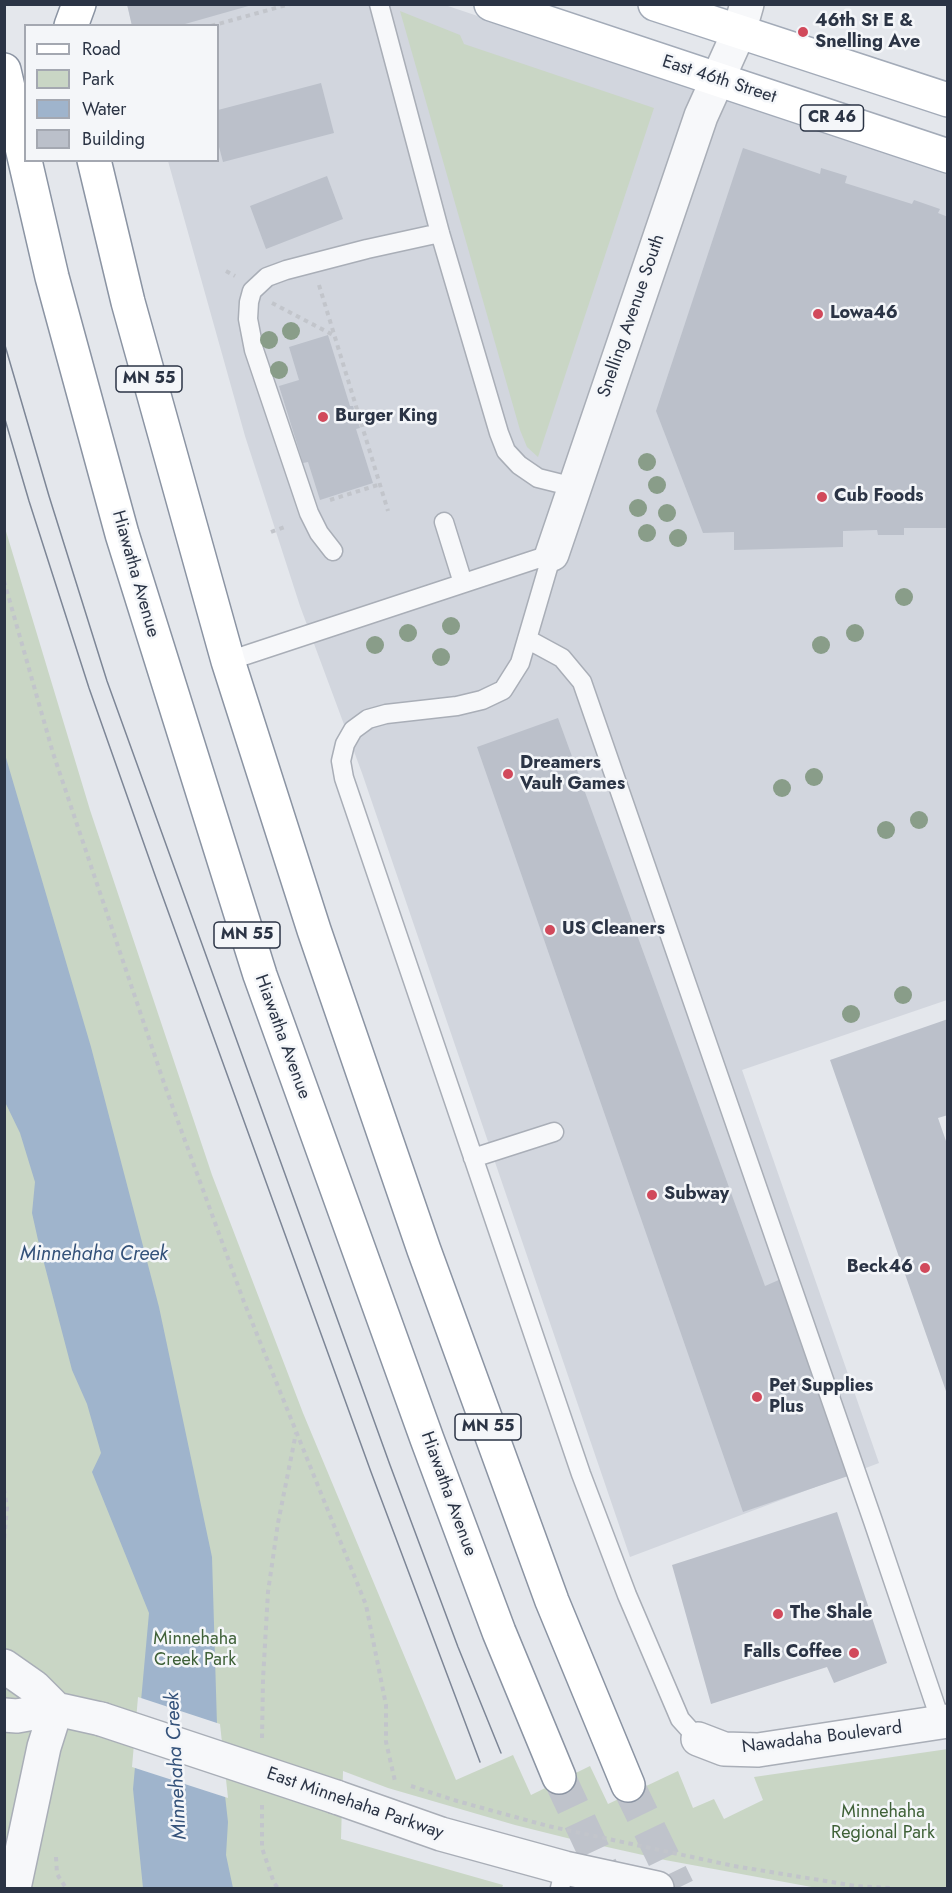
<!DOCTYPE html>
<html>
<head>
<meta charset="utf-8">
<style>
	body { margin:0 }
	#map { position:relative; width:952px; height:1893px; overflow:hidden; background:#e4e7ec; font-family:Jost,sans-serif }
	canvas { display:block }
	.frame { position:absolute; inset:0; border:6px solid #2b3445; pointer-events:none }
	.legend { position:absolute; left:24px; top:24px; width:195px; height:138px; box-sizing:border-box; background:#f4f6f9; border:2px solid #a4a8b1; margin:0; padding:8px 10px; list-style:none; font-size:18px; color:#2b3445 }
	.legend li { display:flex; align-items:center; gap:12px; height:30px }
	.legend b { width:30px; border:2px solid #a4a8b1 }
</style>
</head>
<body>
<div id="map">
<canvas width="952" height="1893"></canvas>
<div class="frame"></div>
<ul class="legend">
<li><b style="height:8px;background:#fff"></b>Road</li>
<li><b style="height:16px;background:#c9d6c5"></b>Park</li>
<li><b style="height:16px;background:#9fb4cc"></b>Water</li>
<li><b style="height:16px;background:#bbc0ca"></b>Building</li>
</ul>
</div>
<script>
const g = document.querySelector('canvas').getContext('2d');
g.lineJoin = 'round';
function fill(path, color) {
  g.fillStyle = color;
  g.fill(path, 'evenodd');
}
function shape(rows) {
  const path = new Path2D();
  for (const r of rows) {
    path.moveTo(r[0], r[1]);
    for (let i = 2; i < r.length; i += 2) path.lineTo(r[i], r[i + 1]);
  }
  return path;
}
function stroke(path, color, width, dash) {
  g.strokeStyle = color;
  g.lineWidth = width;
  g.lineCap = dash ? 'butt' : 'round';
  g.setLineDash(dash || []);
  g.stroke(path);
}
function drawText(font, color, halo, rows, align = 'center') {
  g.font = font + ' Jost,sans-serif';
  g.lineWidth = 5;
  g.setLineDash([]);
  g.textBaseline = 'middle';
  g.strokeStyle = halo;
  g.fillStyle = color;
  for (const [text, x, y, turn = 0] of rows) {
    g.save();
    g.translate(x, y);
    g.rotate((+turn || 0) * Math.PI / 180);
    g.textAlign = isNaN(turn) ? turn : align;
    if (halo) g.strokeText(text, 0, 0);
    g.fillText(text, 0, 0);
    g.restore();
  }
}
fill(shape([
	[127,5,445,5,947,174,947,1000,742,1070,879,1463,630,1557,362,773,300,606,245,436,168,161,218,160,218,26,132,25]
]), '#d2d6de');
fill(shape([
	[400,11,460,35,464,44,654,108,538,457,527,447,520,430],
	[5,528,90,810,212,1175,303,1413,456,1780,513,1755,531,1795,590,1766,608,1804,678,1771,693,1808,714,1799,724,1819,763,1800,754,1777,948,1749,947,1888,817,1888,665,1860,567,1838,515,1825,388,1788,343,1771,341,1839,503,1885,502,1888,5,1888]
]), '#c9d6c5');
fill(shape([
	[4,751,91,1047,159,1307,212,1557,217,1725,228,1822,226,1855,233,1888,143,1888,133,1789,149,1613,92,1472,101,1453,87,1404,72,1370,38,1240,32,1213,35,1182,20,1133,5,1102]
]), '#9fb4cc');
fill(shape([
	[138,1697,220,1724,228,1798,132,1767]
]), '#e4e7ec');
fill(shape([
	[127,4,252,4,252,5,178,26,132,26],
	[321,83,334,133,223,162,218,143,218,110],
	[743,148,820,174,821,168,847,176,845,183,912,204,914,200,940,209,938,213,948,217,948,528,904,528,904,535,878,535,877,530,843,531,843,547,734,550,734,532,703,533,656,411],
	[327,176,343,219,266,249,250,206],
	[328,335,350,406,353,406,360,428,356,429,373,483,320,500,308,462,303,463,279,386,299,380,289,347],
	[558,718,765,1286,781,1279,851,1475,743,1512,477,747],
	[948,1019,948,1115,938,1118,946,1141,948,1140,947,1394,830,1060],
	[837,1512,887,1663,834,1683,827,1667,711,1704,672,1565]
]), '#bbc0ca');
stroke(shape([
	[559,1777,611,1888],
	[628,1785,678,1888]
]), '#bfc3cb', 33, [33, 16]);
const service = shape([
	[379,4,440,233,499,433,506,451,519,465,538,478,574,487],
	[444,522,463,583],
	[333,551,319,533,309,513,254,350,248,319,249,302,252,291,267,277,286,270,367,249,440,233],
	[552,554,520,663,503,690,482,700,457,706,386,714,368,719,353,730,345,744,341,761,344,778,581,1474,627,1595,680,1719,698,1739],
	[527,639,562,658,582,682,873,1521,941,1722],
	[228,661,552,554],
	[473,1158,554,1132],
	[560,1888,565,1868]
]);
const minor = shape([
	[552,554,701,116,739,32,747,4],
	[698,1739,724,1749,758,1750,948,1721],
	[14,1888,44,1747,56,1709]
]);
const tertiary = shape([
	[4,1666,34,1687,56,1709],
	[4,1715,17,1716,56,1709,101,1719],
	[336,1797,441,1834,565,1868,657,1888]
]);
const primary = shape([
	[491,4,948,156],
	[655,4,948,100]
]);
const trunk = shape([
	[71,26,79,4],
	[4,70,52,277,122,534,260,975,427,1439,499,1632,559,1777],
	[94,160,128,302,228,661,314,930,424,1250,552,1601,628,1785]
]);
stroke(service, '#a9aeb7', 21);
stroke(minor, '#a9aeb7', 36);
stroke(tertiary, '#a9aeb7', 36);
stroke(primary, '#a3abb8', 36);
stroke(trunk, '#8b94a3', 36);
stroke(shape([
	[211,26,290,4],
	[226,271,235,276],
	[319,285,388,511],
	[272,303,335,336],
	[330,500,381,484],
	[271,532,287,526],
	[4,581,53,753,165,1086,244,1302,366,1605,386,1705,386,1742,395,1781,394,1784],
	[4,1489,7,1507,4,1542],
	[262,1738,263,1679,268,1592,278,1523,296,1433],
	[411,1786,457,1801,548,1826,734,1866,856,1886,891,1888],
	[262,1805,262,1848,274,1883,278,1888],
	[56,1857,57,1874,66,1888]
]), '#c2c5cb', 4, [4.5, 4.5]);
stroke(service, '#f7f8fa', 18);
stroke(minor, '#f7f8fa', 33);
stroke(tertiary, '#f7f8fa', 33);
stroke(primary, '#fff', 33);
stroke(trunk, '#fff', 33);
stroke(shape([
	[4,342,49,496,107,681,390,1465,458,1647,501,1753],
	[4,416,29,501,89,688,156,878,371,1472,480,1762]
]), '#7d8696', 1.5);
const tertiaryBridge = shape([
	[101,1719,336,1797]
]);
stroke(tertiaryBridge, '#a9aeb7', 36, []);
stroke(tertiaryBridge, '#f7f8fa', 33);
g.fillStyle = '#899d89';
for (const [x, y] of [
	[291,331],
	[269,340],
	[279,370],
	[647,462],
	[657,485],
	[638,508],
	[667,513],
	[647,533],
	[678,538],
	[904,597],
	[451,626],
	[408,633],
	[855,633],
	[375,645],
	[821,645],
	[441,657],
	[814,777],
	[782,788],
	[919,820],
	[886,830],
	[903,995],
	[851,1014]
]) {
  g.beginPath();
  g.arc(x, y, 9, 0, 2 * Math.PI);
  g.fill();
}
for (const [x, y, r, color] of [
	[803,32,6,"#d1495b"],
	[818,314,6,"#d1495b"],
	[323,417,6,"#d1495b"],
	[822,497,6,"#d1495b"],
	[508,774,6,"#d1495b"],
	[550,930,6,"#d1495b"],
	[652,1195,6,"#d1495b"],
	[925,1268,6,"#d1495b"],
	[757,1397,6,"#d1495b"],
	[778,1614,6,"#d1495b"],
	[854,1653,6,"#d1495b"]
]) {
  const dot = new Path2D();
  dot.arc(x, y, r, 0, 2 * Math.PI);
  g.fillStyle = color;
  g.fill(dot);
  stroke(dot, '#f4f6f9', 2);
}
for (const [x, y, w] of [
	[832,118,63],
	[149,379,66],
	[247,935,66],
	[488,1427,66]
]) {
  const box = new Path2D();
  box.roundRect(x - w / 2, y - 13, w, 26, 4.5);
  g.fillStyle = '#f4f6f9';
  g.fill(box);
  stroke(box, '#2b3445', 1.5);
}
drawText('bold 16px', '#2b3445', null, [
	["CR 46",832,118],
	["MN 55",149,379],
	["MN 55",247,935],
	["MN 55",488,1427]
]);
drawText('bold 18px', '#2b3445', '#f4f6f9', [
	["46th St E &",815,22],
	["Snelling Ave",815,43],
	["Lowa46",830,314],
	["Burger King",335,417],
	["Cub Foods",834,497],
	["Dreamers",520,764],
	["Vault Games",520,785],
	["US Cleaners",562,930],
	["Subway",664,1195],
	["Beck46",913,1268,"right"],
	["Pet Supplies",769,1387],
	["Plus",769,1408],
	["The Shale",790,1614],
	["Falls Coffee",842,1653,"right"]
], 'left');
drawText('18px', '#2b3445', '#f4f6f9', [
	["East 46th Street",719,80,18],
	["Snelling Avenue South",632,316,-71],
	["Hiawatha Avenue",135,574,74],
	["Hiawatha Avenue",282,1037,70],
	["Hiawatha Avenue",448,1494,70],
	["Nawadaha Boulevard",822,1738,-7],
	["East Minnehaha Parkway",355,1804,19]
]);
drawText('18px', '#3f6138', '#f4f6f9', [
	["Minnehaha",195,1640],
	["Creek Park",195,1661],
	["Minnehaha",883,1813],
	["Regional Park",883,1834]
]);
drawText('italic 20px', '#34527a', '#f4f6f9', [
	["Minnehaha Creek",94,1255],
	["Minnehaha Creek",177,1766,-93]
]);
</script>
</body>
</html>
